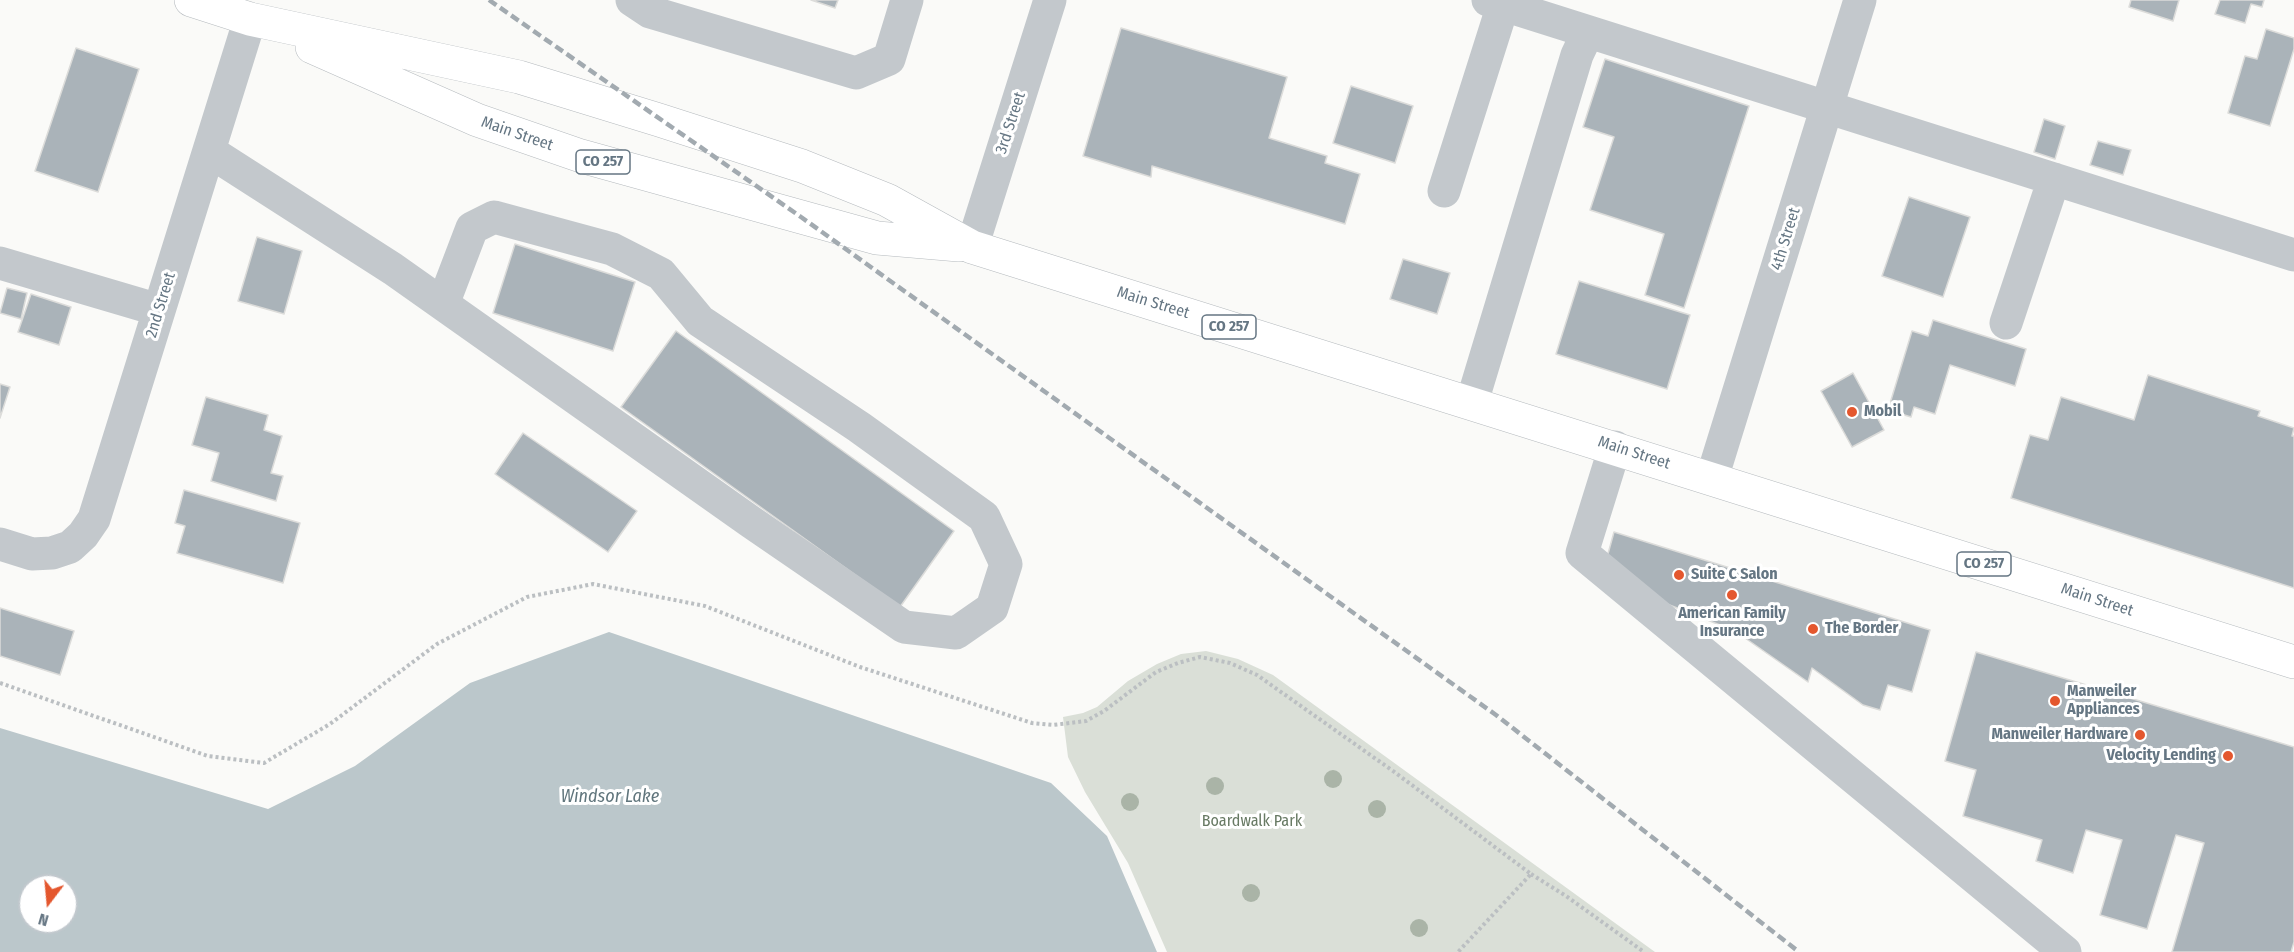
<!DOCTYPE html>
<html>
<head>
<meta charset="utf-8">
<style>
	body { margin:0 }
	#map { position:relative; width:2294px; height:952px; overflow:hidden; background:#fafaf8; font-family:"Fira Sans Condensed",sans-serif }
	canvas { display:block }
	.north { position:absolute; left:18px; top:874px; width:60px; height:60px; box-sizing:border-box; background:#fff; border:2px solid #c1c8cd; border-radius:50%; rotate:196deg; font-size:16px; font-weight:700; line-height:24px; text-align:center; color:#657683 }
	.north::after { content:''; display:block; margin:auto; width:21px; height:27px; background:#e4572e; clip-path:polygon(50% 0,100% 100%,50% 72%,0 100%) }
</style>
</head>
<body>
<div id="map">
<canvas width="2294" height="952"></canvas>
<div class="north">N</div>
</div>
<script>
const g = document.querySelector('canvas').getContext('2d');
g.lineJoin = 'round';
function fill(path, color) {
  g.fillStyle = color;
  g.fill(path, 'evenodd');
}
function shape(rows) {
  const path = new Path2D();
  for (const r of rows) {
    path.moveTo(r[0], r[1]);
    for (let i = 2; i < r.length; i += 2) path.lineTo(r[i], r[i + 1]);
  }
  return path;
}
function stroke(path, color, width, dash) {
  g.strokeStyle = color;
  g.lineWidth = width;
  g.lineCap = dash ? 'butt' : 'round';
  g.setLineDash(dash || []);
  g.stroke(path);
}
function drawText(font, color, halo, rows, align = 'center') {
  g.font = font + ' "Fira Sans Condensed",sans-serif';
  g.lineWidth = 6;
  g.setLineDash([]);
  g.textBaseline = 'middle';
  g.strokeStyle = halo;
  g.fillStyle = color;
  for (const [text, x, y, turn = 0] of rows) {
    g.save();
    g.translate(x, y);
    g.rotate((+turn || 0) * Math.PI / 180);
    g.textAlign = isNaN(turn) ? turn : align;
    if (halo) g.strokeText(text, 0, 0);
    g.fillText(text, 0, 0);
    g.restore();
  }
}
fill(shape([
	[1206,651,1238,659,1273,675,1655,952,1167,952,1128,863,1085,792,1068,757,1063,717,1083,713,1097,707,1128,681,1157,664,1181,654]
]), '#dadfd7');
fill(shape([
	[609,632,1051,783,1107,836,1157,952,0,952,0,728,268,809,355,766,470,683],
	[30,886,66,886,66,922,30,922]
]), '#bbc7cb');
const building = shape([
	[811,0,838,0,835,8,811,0],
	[2131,0,2179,0,2173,21,2129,7,2131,0],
	[2220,0,2264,0,2262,7,2251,4,2245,23,2215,14,2220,0],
	[1121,28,1287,77,1269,138,1327,156,1325,163,1360,174,1345,224,1152,166,1151,177,1083,156,1121,28],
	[2266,29,2294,38,2294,49,2270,126,2228,113,2245,56,2257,59,2266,29],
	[76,48,139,69,98,192,35,171,76,48],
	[1605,59,1749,106,1684,308,1645,295,1664,234,1590,210,1614,137,1583,127,1605,59],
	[1351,86,1413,106,1395,163,1333,143,1351,86],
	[2044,119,2065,126,2055,159,2034,152,2044,119],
	[2098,141,2131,150,2123,175,2090,165,2098,141],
	[1909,197,1970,217,1943,297,1882,276,1909,197],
	[257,237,302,251,284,314,238,301,257,237],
	[515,244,635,282,613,351,493,313,515,244],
	[1403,259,1450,273,1437,314,1390,299,1403,259],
	[1579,281,1690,315,1667,389,1556,354,1579,281],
	[7,288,27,293,21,319,0,313,7,288],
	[31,294,71,307,59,345,18,332,31,294],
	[1933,320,2026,349,2015,386,1950,365,1935,414,1914,407,1911,417,1888,410,1912,331,1928,336,1933,320],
	[676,331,954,531,900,607,621,407,676,331],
	[1853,373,1884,430,1852,447,1821,391,1853,373],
	[2148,375,2260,411,2258,416,2294,428,2292,436,2294,436,2294,588,2011,498,2030,435,2048,440,2061,397,2134,420,2148,375],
	[0,384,10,387,0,418,0,384],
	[206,397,268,415,264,430,282,436,271,473,283,476,276,501,211,481,219,453,192,445,206,397],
	[523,433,637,511,608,552,495,474,523,433],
	[184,490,300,523,283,583,177,553,185,526,175,523,184,490],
	[1614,532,1930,630,1912,692,1888,685,1880,710,1863,705,1812,668,1808,682,1735,631,1667,604,1606,561,1614,532],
	[0,608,74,631,60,675,0,656,0,608],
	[1976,652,2294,747,2294,942,2291,952,2172,952,2204,843,2176,835,2147,929,2100,915,2122,840,2086,830,2073,873,2036,861,2042,840,1963,816,1976,770,1945,761,1976,652]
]);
fill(building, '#aab3b9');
stroke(building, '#dcdcda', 1.5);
const major = shape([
	[191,0,250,19,519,77,659,120,802,166,887,200,972,247,2294,662],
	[312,47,477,120,581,156,877,238,959,245]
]);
stroke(major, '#b5babe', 34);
stroke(shape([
	[0,683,208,756,264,763,330,724,437,644,527,597,593,584,705,606,860,667,1032,723,1053,725,1086,721,1104,711,1156,672,1178,663,1200,657,1230,663,1257,675,1393,771,1531,874,1458,952],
	[1531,874,1566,896,1644,952]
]), '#bbbfc2', 4, [3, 3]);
stroke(shape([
	[632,0,650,12,856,73,889,59,907,0],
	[1488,0,2294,255],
	[209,151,393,269,751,522,904,627,956,633,992,608,1006,564,984,517,859,427,700,321,661,274,612,249,494,217,472,228,443,304],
	[1444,191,1503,5],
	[972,247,1050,0],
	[0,263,159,310],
	[2006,323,2054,179],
	[1472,402,1577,55,1588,32],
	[1615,447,1582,553,2065,952],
	[1712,478,1860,0],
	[0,544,32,554,52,553,70,547,83,535,94,519,250,19]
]), '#c3c8cc', 33);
stroke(major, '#fff', 33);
stroke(shape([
	[489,0,801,217,1496,715,1799,952]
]), '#a2aab0', 4.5, [9, 4.5]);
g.fillStyle = '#aab4a7';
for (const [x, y] of [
	[1333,779],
	[1215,786],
	[1130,802],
	[1377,809],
	[1251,893],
	[1419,928]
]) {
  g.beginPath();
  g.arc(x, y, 9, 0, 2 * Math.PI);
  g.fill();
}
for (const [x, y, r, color] of [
	[1852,412,6,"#e4572e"],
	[1679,575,6,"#e4572e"],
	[1732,595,6,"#e4572e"],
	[1813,629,6,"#e4572e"],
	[2055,701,6,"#e4572e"],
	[2140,735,6,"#e4572e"],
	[2228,756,6,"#e4572e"]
]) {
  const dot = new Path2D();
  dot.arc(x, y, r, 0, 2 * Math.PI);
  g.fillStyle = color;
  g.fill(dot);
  stroke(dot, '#fff', 2);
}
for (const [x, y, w] of [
	[603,162,54],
	[1229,327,54],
	[1984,564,54]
]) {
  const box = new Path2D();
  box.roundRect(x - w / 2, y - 12, w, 24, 4.5);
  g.fillStyle = '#fff';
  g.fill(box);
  stroke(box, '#657683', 1.5);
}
drawText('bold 15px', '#657683', null, [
	["CO 257",603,162],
	["CO 257",1229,327],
	["CO 257",1984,564]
]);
drawText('16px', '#657683', '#fff', [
	["3rd Street",1011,123,-72],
	["Main Street",517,134,19],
	["4th Street",1786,239,-73],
	["Main Street",1153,303,17],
	["2nd Street",161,305,-73],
	["Main Street",1634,453,18],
	["Main Street",2097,600,18]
]);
drawText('bold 16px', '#657683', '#fff', [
	["Mobil",1864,412],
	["Suite C Salon",1691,575],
	["American Family",1732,614,"center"],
	["Insurance",1732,632,"center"],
	["The Border",1825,629],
	["Manweiler",2067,692],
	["Appliances",2067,710],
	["Manweiler Hardware",2128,735,"right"],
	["Velocity Lending",2216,756,"right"]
], 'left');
drawText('16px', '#687a64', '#fff', [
	["Boardwalk Park",1252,822]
]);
drawText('italic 18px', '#60757c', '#fff', [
	["Windsor Lake",610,797]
]);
</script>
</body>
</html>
